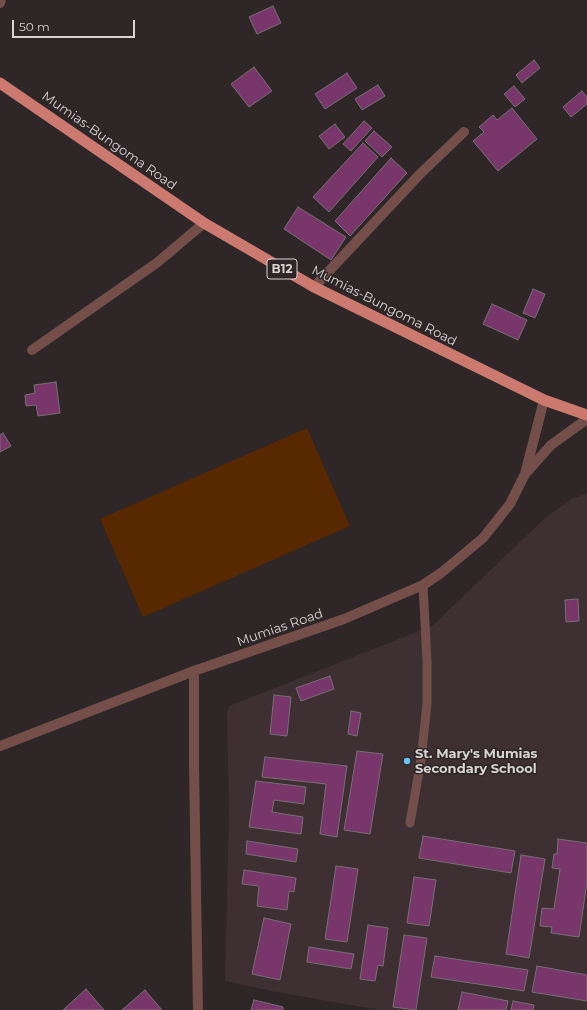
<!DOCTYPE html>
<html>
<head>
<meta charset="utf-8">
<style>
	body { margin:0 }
	#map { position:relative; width:587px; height:1010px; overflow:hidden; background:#2e2627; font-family:Montserrat,sans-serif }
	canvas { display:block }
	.scale { position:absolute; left:12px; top:20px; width:123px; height:18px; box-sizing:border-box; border:2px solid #d8d3d4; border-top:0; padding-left:5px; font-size:12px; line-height:14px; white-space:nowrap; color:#d8d3d4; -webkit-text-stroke:3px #2e2627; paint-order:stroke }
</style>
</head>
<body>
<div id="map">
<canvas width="587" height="1010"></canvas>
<div class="scale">50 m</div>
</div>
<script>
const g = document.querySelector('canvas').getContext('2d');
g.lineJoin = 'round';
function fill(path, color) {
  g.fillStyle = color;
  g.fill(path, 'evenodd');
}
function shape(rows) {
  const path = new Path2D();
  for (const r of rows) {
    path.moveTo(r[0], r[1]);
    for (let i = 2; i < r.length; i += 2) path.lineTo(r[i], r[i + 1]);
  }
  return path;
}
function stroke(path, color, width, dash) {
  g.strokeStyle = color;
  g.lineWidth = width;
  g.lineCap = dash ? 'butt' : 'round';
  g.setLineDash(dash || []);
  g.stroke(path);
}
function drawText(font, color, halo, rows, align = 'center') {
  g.font = font + ' Montserrat,sans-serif';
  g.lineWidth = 3;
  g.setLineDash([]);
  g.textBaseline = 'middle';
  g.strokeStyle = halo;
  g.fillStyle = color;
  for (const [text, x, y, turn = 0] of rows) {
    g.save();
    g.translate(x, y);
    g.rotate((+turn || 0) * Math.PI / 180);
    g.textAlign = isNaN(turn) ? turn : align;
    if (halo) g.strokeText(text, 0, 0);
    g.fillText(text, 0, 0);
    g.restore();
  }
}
fill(shape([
	[587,494,587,1010,380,1010,276,992,225,981,229,811,227,712,229,706,432,626,545,518,573,498]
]), '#3d2f32');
fill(shape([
	[307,428,350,526,143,617,100,519]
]), '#582800');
const building = shape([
	[273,6,281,23,257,34,249,17,273,6],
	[534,60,540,68,522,83,516,75,534,60],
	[254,67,272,91,249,107,231,84,254,67],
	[347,73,357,88,325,109,315,94,347,73],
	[378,85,385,96,362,110,355,99,378,85],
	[514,86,525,99,515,107,504,94,514,86],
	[582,91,587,97,587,104,571,117,563,107,582,91],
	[512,108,537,139,498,171,473,141,484,132,479,127,493,115,497,120,512,108],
	[364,121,372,128,351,151,343,144,364,121],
	[335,124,345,137,329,149,319,136,335,124],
	[374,131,392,147,382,157,365,141,374,131],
	[363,143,378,157,329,212,313,197,363,143],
	[391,158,407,173,350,236,335,221,391,158],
	[298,207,346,237,331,260,284,229,298,207],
	[533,289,545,294,535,318,523,313,533,289],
	[492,304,527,320,518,340,483,324,492,304],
	[56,382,60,413,38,416,36,405,26,406,25,395,35,393,34,385,56,382],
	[3,433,11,446,0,452,0,435,3,433],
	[578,599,579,621,566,622,565,600,578,599],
	[330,676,334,689,301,701,296,688,330,676],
	[274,695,291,697,287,736,270,734,274,695],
	[351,711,361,713,357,736,348,734,351,711],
	[357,751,383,754,370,834,344,830,357,751],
	[265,757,347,766,337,837,320,834,326,784,262,777,265,757],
	[256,781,306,787,304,804,274,800,272,812,303,817,301,834,249,827,256,781],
	[423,836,515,851,511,873,419,858,423,836],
	[558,839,587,843,587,882,579,937,551,933,552,927,540,926,542,908,554,909,560,869,552,868,554,854,557,854,558,839],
	[247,841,298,849,296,862,246,854,247,841],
	[521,855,545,859,529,958,506,954,521,855],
	[336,866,358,869,347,942,325,939,336,866],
	[244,870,296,878,294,892,289,891,287,910,257,906,259,886,242,884,244,870],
	[414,877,436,880,429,926,407,923,414,877],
	[264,918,291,924,280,980,252,974,264,918],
	[368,925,388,928,383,966,378,965,375,981,360,979,368,925],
	[404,935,427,938,416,1010,393,1007,404,935],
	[309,947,354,954,351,969,307,962,309,947],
	[435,956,528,970,524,991,431,977,435,956],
	[537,966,587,975,587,1001,532,992,537,966],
	[86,989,104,1010,63,1010,86,989],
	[145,990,162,1010,122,1010,145,990],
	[462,992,508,1001,506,1010,458,1010,462,992],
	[254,1000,283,1007,283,1010,251,1010,254,1000],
	[513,1001,534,1005,533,1010,511,1010,513,1001]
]);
fill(building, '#78366a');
stroke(building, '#766f74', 1);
stroke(shape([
	[410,823,421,760,427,704,427,661,423,585]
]), '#744e49', 9);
stroke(shape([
	[0,3,1,0],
	[314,287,420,174,464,132],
	[32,350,158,262,204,223]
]), '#744e49', 10);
stroke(shape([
	[527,472,551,445,587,419],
	[194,671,194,766,198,1010],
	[0,746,194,671,344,619,423,585,441,573,483,538,510,504,525,474,544,400]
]), '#744e49', 10);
stroke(shape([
	[0,83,204,223,314,287,544,400,587,415]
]), '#cc796f', 11);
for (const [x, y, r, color] of [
	[407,761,4,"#68c4f0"]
]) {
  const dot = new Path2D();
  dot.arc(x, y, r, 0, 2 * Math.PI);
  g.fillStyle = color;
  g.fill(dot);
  stroke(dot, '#2e2627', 1.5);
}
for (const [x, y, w] of [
	[282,269,30]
]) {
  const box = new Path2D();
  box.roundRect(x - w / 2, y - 10, w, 20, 3);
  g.fillStyle = '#2e2627';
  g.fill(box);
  stroke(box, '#d8d3d4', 1);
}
drawText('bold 12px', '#d8d3d4', null, [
	["B12",282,269]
]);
drawText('13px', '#d8d3d4', '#2e2627', [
	["Mumias-Bungoma Road",109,141,35],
	["Mumias-Bungoma Road",384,306,27],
	["Mumias Road",280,628,-19]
]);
drawText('bold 13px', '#d8d3d4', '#2e2627', [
	["St. Mary's Mumias",415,754],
	["Secondary School",415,769]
], 'left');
</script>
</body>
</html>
